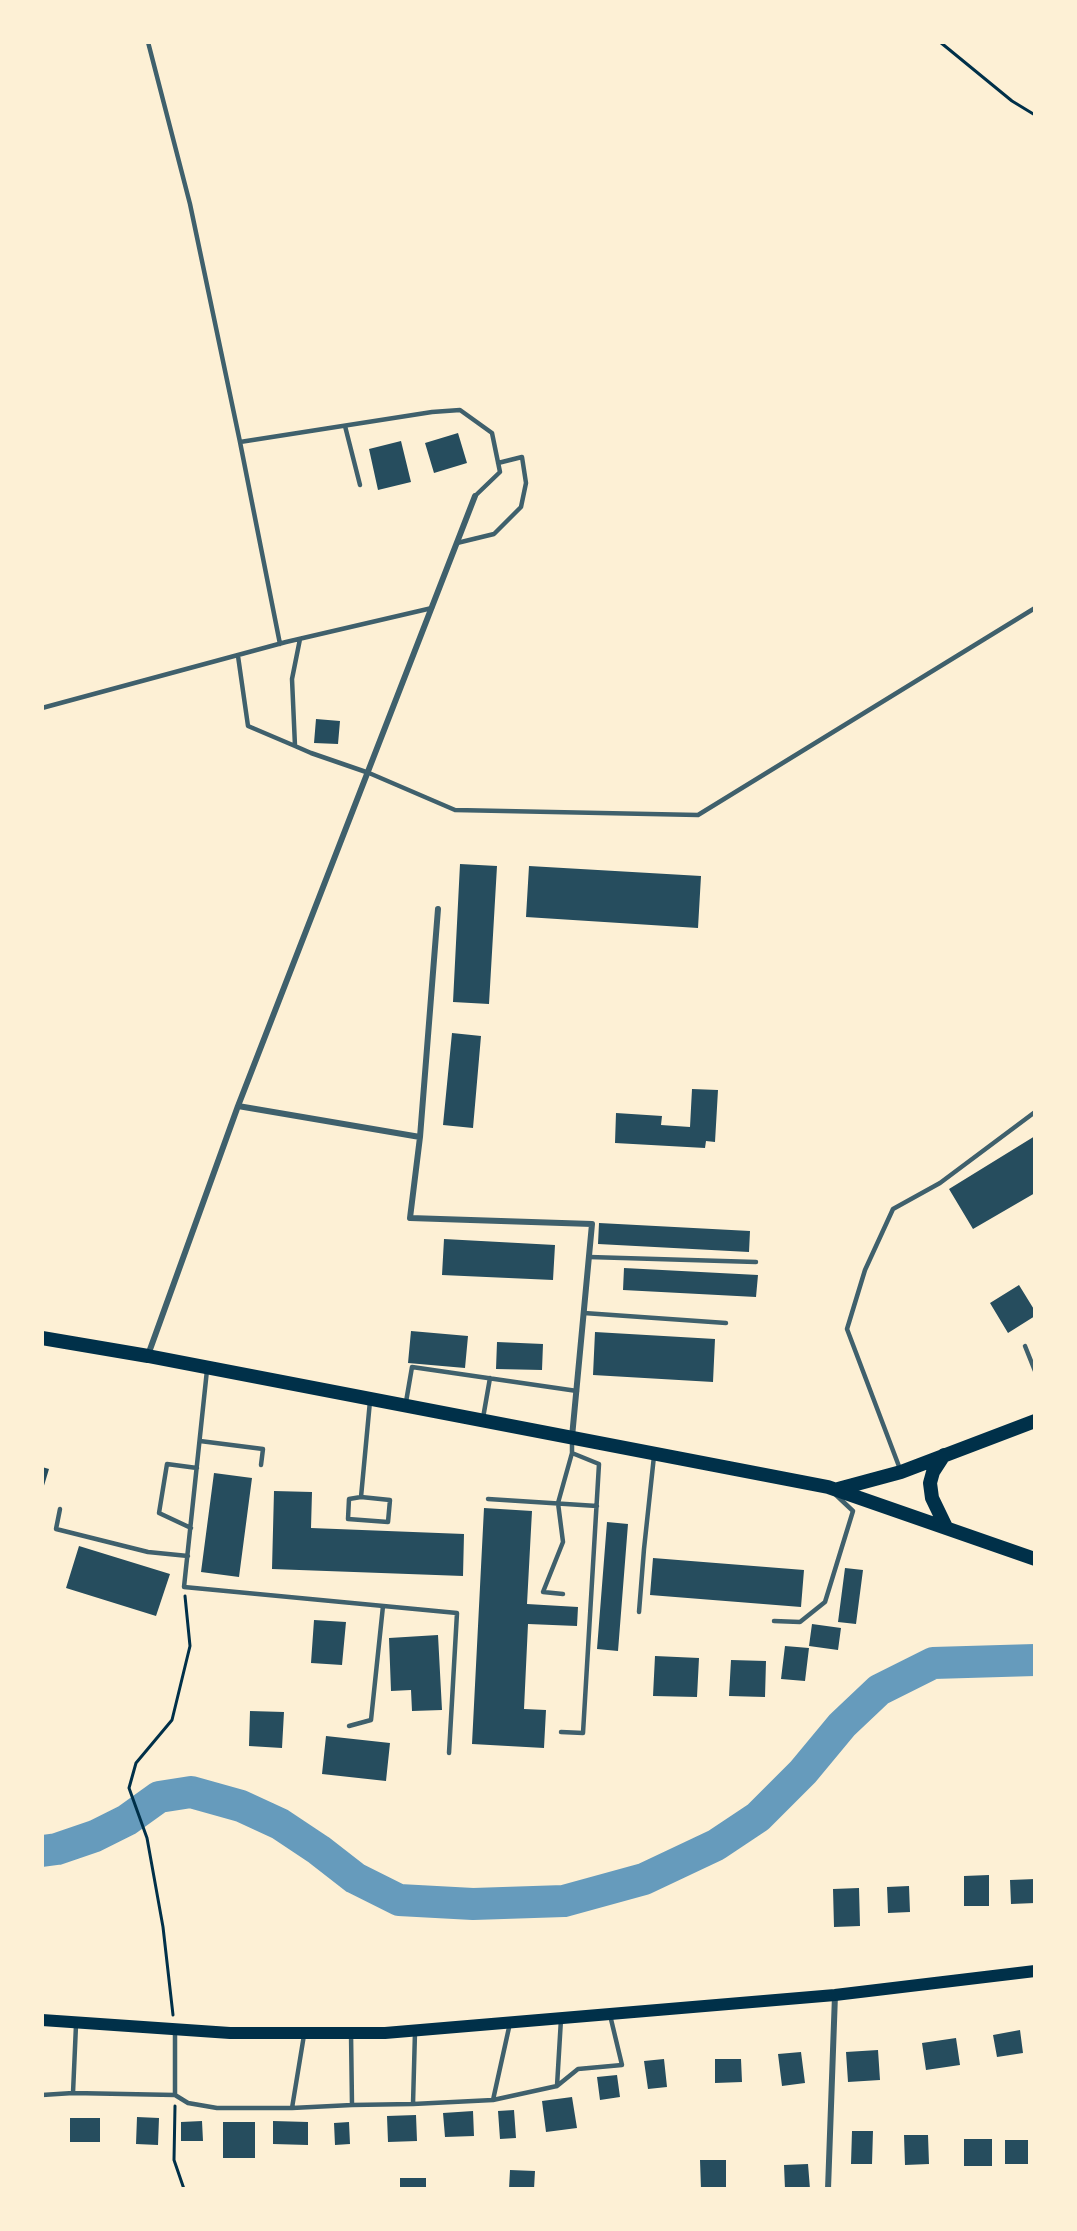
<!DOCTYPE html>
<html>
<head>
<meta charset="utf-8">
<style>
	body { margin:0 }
	#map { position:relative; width:1077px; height:2231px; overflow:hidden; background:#fdf0d5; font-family:"Alegreya Sans",sans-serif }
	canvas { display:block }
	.frame { position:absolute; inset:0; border:44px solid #fdf0d5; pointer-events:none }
</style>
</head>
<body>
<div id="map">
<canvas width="1077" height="2231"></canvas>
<div class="frame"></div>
</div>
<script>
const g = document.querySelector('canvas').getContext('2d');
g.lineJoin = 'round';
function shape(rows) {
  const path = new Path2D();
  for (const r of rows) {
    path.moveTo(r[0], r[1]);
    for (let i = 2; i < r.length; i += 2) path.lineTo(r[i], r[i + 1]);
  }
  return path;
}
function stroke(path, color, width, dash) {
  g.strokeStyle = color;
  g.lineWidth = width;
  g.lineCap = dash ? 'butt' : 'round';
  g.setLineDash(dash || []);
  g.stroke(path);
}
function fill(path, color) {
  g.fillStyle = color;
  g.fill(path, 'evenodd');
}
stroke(shape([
	[42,1851,57,1849,95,1836,127,1820,159,1797,191,1792,241,1806,280,1824,319,1850,355,1878,399,1900,473,1904,564,1901,644,1879,716,1845,758,1817,803,1772,842,1725,879,1690,933,1663,1035,1660]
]), '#669bbc', 32);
fill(shape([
	[458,433,467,463,434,473,425,443],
	[401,441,411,482,378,490,369,449],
	[316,719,340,721,338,744,314,743],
	[460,864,497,866,489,1004,453,1002],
	[529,866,701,876,698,928,526,917],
	[452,1033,481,1036,473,1128,443,1125],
	[692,1089,718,1090,715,1142,706,1141,705,1148,615,1143,616,1113,662,1116,661,1125,690,1127],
	[1035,1136,1035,1193,973,1229,949,1189],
	[599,1223,750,1231,749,1252,598,1244],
	[444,1239,555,1245,553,1280,442,1275],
	[624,1268,758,1275,756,1297,623,1290],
	[1019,1285,1035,1311,1035,1316,1008,1333,990,1303],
	[411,1331,468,1336,465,1368,408,1363],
	[595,1332,715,1339,713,1382,593,1375],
	[497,1342,543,1344,542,1370,496,1369],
	[42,1467,49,1469,43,1489,42,1489],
	[214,1473,252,1478,239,1577,201,1572],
	[274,1491,312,1492,311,1528,464,1534,463,1576,272,1569],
	[484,1508,532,1511,527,1604,578,1607,577,1626,528,1624,524,1709,546,1710,544,1748,472,1744],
	[607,1522,628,1524,618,1651,597,1649],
	[79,1546,170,1574,156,1616,66,1588],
	[653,1558,804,1570,801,1607,650,1595],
	[845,1568,863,1570,856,1624,838,1622],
	[314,1620,346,1622,342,1665,311,1663],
	[812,1624,841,1628,838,1650,809,1646],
	[438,1635,442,1710,412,1711,411,1690,391,1691,389,1638],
	[785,1646,809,1648,805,1681,781,1679],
	[655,1656,699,1658,697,1697,653,1696],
	[731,1660,766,1661,765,1697,729,1696],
	[250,1711,284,1712,282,1748,249,1746],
	[326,1736,390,1743,386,1781,322,1774],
	[989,1875,989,1906,964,1906,964,1876],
	[1035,1879,1035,1903,1011,1904,1010,1880],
	[909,1886,910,1912,888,1913,887,1887],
	[859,1888,860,1926,834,1927,833,1889],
	[1020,2030,1023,2053,997,2057,993,2035],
	[956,2038,960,2065,926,2070,922,2043],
	[878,2050,880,2080,848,2082,846,2052],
	[801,2052,805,2083,782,2086,778,2054],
	[664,2059,667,2087,648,2089,644,2061],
	[715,2059,741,2059,742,2082,715,2083],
	[617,2075,620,2097,600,2100,597,2077],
	[572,2097,577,2128,546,2132,542,2101],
	[514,2110,516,2138,500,2139,498,2111],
	[473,2111,474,2136,445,2137,443,2113],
	[416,2115,417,2141,388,2142,387,2116],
	[137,2117,159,2118,158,2145,136,2144],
	[70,2118,100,2118,100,2142,70,2142],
	[202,2121,203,2141,181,2141,181,2122],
	[273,2121,308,2122,308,2145,273,2144],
	[223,2122,255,2122,255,2158,223,2158],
	[349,2122,350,2144,335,2145,334,2123],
	[852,2131,873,2131,872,2164,851,2164],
	[904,2135,928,2135,929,2164,905,2165],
	[964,2139,992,2139,992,2166,964,2166],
	[1005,2140,1028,2140,1028,2164,1005,2164],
	[700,2160,726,2160,726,2189,701,2189],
	[808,2164,810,2189,785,2189,784,2165],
	[510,2170,535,2171,534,2189,509,2189],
	[400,2178,426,2178,426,2189,400,2189],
	[340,2187,367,2187,367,2189,340,2189]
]), '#264d5e');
stroke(shape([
	[940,42,1012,101,1035,115],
	[173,2015,163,1927,147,1838,129,1788,136,1763,172,1720,190,1646,185,1596],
	[175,2106,174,2160,184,2189]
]), '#003049', 3);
stroke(shape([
	[148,42,190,204,240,442,432,412,460,410,492,433,500,472,475,496],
	[345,426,360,485],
	[240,442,280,644],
	[457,543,494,534,521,507,526,483,522,457,498,463],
	[300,639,292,679,295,746,311,753,369,773,455,810,698,815,1035,608],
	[238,656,248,726,295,746],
	[42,708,286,642,432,608],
	[589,1257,756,1262],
	[584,1313,726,1323],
	[1025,1346,1035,1371],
	[207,1370,184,1587,457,1613,449,1753],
	[406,1402,412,1367,577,1391],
	[483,1418,490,1378],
	[200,1441,263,1449,261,1465],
	[900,1469,847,1329,865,1270,893,1209,940,1183,1035,1112],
	[361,1497,390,1500,388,1522,348,1519,349,1499,361,1497,370,1401],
	[488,1499,597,1506],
	[60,1509,56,1529,148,1552,188,1556],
	[191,1528,159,1513,167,1464,197,1468],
	[563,1594,543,1592,563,1542,558,1503,572,1453],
	[639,1612,644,1549,654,1456],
	[774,1621,800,1622,825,1602,853,1511,836,1495],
	[349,1726,371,1720,383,1606],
	[561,1732,583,1733,599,1464,572,1453,572,1441],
	[351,2033,352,2105,413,2104,415,2032],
	[557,2086,578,2069,622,2065,610,2015],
	[73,2093,175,2095,175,2032],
	[42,2095,73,2093,76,2025],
	[175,2095,188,2103,217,2108,292,2108,304,2035],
	[493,2100,557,2086,561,2019],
	[413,2104,493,2100,510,2023],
	[292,2108,352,2105]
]), '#3f606c', 4.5);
stroke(shape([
	[238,1106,420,1137,410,1218,592,1224,572,1437],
	[420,1137,438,909],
	[148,1355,238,1106,475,496],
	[828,2189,835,1995]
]), '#3f606c', 6);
stroke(shape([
	[42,2020,230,2033,385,2033,835,1995,1035,1971]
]), '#003049', 12);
stroke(shape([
	[42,1338,148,1356,828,1487,1035,1559],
	[944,1455,933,1472,930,1483,932,1498,946,1527],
	[838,1489,901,1472,1035,1421]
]), '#003049', 14);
</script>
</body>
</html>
